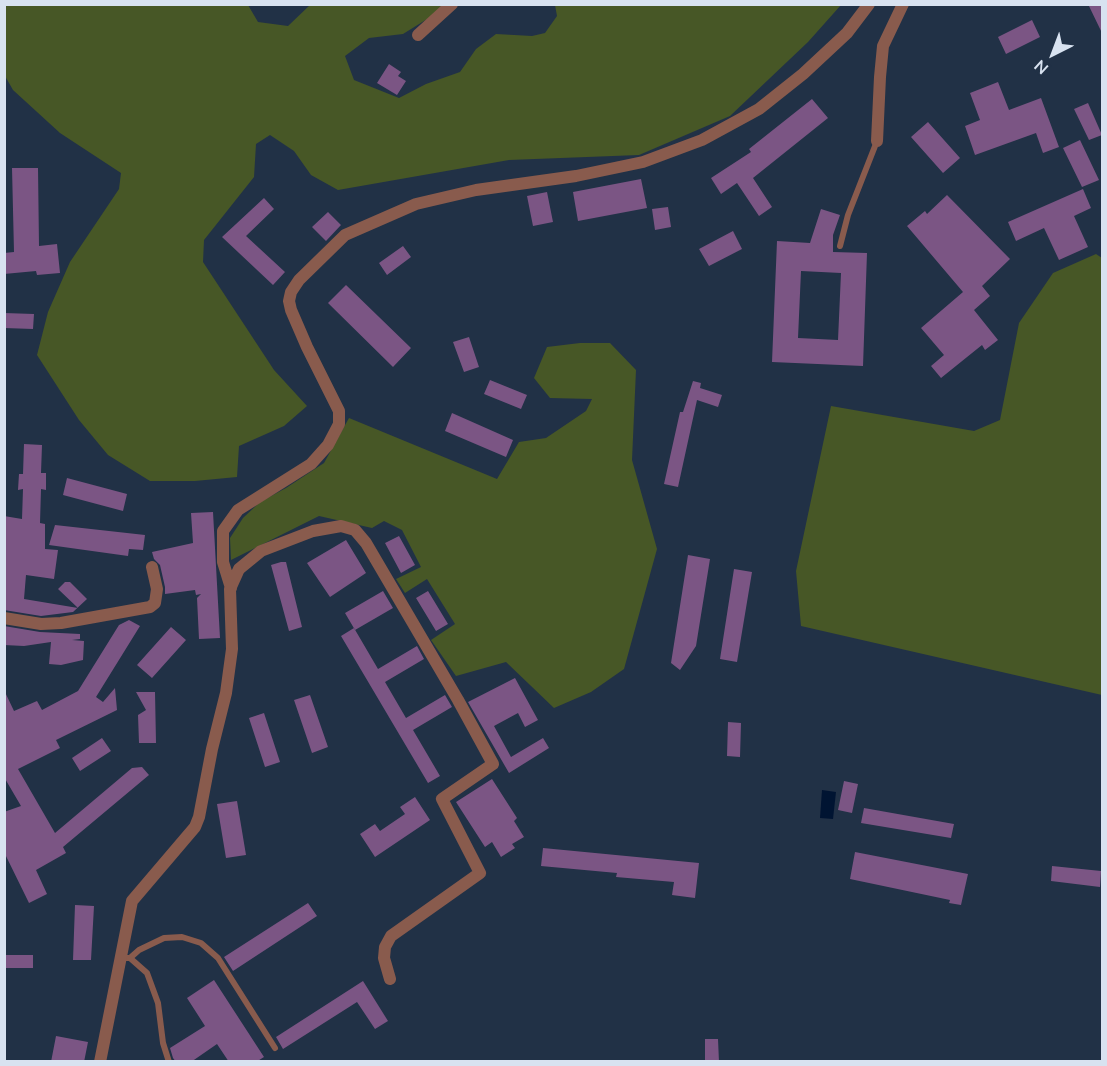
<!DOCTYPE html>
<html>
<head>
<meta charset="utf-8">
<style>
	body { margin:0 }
	#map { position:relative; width:1107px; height:1066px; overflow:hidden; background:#213146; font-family:Mulish,sans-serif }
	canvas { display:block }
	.frame { position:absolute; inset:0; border:6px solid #d8e2f0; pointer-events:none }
	.north { position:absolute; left:1023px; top:24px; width:60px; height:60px; -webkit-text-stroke:4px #213146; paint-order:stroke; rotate:222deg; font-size:16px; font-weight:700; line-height:24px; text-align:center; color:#d8e2f0 }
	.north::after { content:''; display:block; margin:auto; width:21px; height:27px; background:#d8e2f0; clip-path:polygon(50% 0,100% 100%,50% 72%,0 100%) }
</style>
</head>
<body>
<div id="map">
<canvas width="1107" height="1066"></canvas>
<div class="frame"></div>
<div class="north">N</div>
</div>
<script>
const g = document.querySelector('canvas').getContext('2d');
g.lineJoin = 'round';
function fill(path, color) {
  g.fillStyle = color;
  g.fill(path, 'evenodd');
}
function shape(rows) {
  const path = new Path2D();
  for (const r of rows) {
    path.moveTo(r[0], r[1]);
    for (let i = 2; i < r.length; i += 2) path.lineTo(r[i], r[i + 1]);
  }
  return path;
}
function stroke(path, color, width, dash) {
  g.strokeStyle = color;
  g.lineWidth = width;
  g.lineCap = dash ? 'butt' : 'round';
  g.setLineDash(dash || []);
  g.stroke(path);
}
fill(shape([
	[4,5,248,5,258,22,288,26,310,5,444,5,432,16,403,34,369,38,345,56,354,80,399,98,426,84,460,72,476,49,496,34,532,36,545,33,557,16,555,5,841,5,808,42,730,116,639,155,509,160,338,190,311,175,294,151,270,135,256,144,254,177,204,240,203,262,274,370,307,406,284,426,239,446,237,477,195,481,150,481,108,455,79,420,37,355,48,312,70,262,119,189,121,173,60,133,13,90,5,76],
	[1096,254,1102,258,1102,695,801,626,796,571,831,406,974,431,1000,420,1019,323,1053,273],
	[580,343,610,343,636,370,632,460,657,549,624,669,591,692,554,708,506,662,456,676,431,640,455,624,427,579,405,593,396,579,421,567,402,530,384,521,372,528,319,516,231,560,230,538,243,518,260,502,286,488,324,463,349,418,497,479,519,442,546,438,586,411,592,399,550,398,534,378,547,347]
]), '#475726');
fill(shape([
	[822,790,836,792,833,819,820,818]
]), '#001432');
fill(shape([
	[1088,4,1102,4,1102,33],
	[1032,20,1040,37,1006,54,998,37],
	[389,64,401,72,398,76,406,81,397,95,377,83],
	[998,82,1009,110,1041,98,1059,147,1043,153,1036,133,975,155,965,126,980,120,970,93],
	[812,99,828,118,753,178,772,207,759,216,737,183,721,194,711,178,751,152,749,149],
	[1088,103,1102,135,1089,140,1074,109],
	[928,122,960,158,943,173,911,137],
	[1080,140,1099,180,1082,187,1063,148],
	[12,168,38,168,39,246,57,244,60,273,37,275,36,271,4,274,4,253,14,252],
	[641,179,647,208,578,221,573,192],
	[1083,189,1091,208,1074,216,1088,247,1059,260,1044,228,1016,241,1008,222],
	[547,192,553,222,533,226,527,196],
	[947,195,1010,259,982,286,990,296,974,310,998,340,985,350,982,345,941,378,931,366,944,355,921,328,963,292,907,226,925,211,927,214],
	[264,198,274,209,246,236,285,272,273,285,222,237],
	[668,207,671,227,655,230,652,209],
	[821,209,840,215,833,235,833,252,867,253,863,366,772,362,777,241,810,243],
	[801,271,841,273,838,340,798,338],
	[328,212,341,225,326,241,312,227],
	[733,231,742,249,709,266,699,249],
	[403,246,411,257,387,275,379,263],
	[346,285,411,348,393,367,328,303],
	[4,313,34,314,33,329,4,328],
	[469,337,479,367,464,372,453,342],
	[490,380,527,395,521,409,484,394],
	[693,381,701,383,700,388,722,395,718,407,697,400,678,487,664,484,680,412,683,412],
	[452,413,513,440,506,457,445,431],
	[24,444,42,445,41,473,46,473,46,490,41,489,40,523,45,524,45,549,58,550,54,579,26,575,24,599,78,608,58,589,65,582,70,582,87,599,73,612,41,616,4,610,4,516,22,519,23,489,18,490,19,474,23,474],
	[67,478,127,494,123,511,63,495],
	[213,512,220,638,199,639,197,598,201,594,196,595,195,590,165,594,165,587,160,565,154,559,152,552,193,543,191,513],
	[55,525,145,535,143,550,129,549,128,556,49,545],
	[399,536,415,565,401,573,385,543],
	[346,540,366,573,330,597,307,563],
	[688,555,710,559,696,646,680,670,671,663],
	[281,562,286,562,302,627,289,631,271,565],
	[734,569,752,572,737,662,720,659],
	[383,591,393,608,355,630,345,613],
	[428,591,448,624,436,631,416,598],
	[129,620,140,626,96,697,103,702,115,688,117,710,56,740,60,748,18,769,55,833,132,768,142,767,149,775,63,847,66,853,36,870,47,894,29,903,4,852,4,812,21,806,4,777,4,690,14,711,37,701,42,710,78,691,119,625],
	[4,626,40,632,80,634,80,639,72,640,84,641,83,660,61,665,49,664,51,642,24,646,4,645],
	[171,627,186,640,152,678,137,665],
	[354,628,378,669,417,646,424,659,385,682,406,718,445,695,452,707,413,730,440,776,428,783,341,636],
	[515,678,538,720,525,727,518,713,494,726,511,757,543,738,549,748,509,773,468,702],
	[136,692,155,692,156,743,139,743,138,715,146,710],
	[310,695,328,747,312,753,294,700],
	[264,713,280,762,265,767,249,718],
	[728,722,741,723,740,757,727,756],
	[102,738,111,751,80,771,72,758],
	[492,779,517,818,514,821,524,837,512,844,515,848,501,857,492,842,485,847,456,802],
	[844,781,858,784,852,813,838,810],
	[415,797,430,820,375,857,360,834,375,824,380,831,405,814,400,807],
	[237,801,246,855,226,858,217,804],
	[864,808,954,824,951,838,861,823],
	[543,848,699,863,695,898,672,895,674,882,616,877,617,873,541,866],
	[855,852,968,874,961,905,949,903,950,900,850,879],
	[1052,866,1101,871,1100,887,1051,881],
	[308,903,317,916,233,971,224,957],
	[75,905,94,906,91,960,73,960],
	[4,955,33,955,33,968,4,968],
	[214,980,264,1057,256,1062,229,1062,217,1044,191,1062,176,1062,173,1058,170,1048,205,1026,187,998],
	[363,981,388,1021,375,1029,357,1002,283,1049,276,1037],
	[56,1036,88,1042,84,1062,51,1062],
	[705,1039,718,1039,719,1062,705,1062]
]), '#7b5584');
stroke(shape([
	[840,246,848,215,877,141],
	[121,958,130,958,139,950,164,938,182,937,201,943,218,958,275,1048],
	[130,958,147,973,158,1003,163,1043,169,1062]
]), '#895b4d', 6);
stroke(shape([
	[418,35,452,4],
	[877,141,880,77,883,46,903,4],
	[231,588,223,562,223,531,238,510,311,464,328,445,339,424,339,411,307,347,291,310,289,301,291,292,299,280,345,235,416,204,476,190,576,176,643,162,702,140,759,109,803,74,847,33,869,4],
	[4,618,41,624,61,623,150,607,155,603,157,589,152,567],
	[100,1062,132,901,195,827,199,817,212,749,226,693,232,649,230,589,239,569,261,551,313,531,341,526,355,530,366,543,458,700,493,764,442,799,480,873,391,936,385,947,384,958,390,979]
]), '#895b4d', 12);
</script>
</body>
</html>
